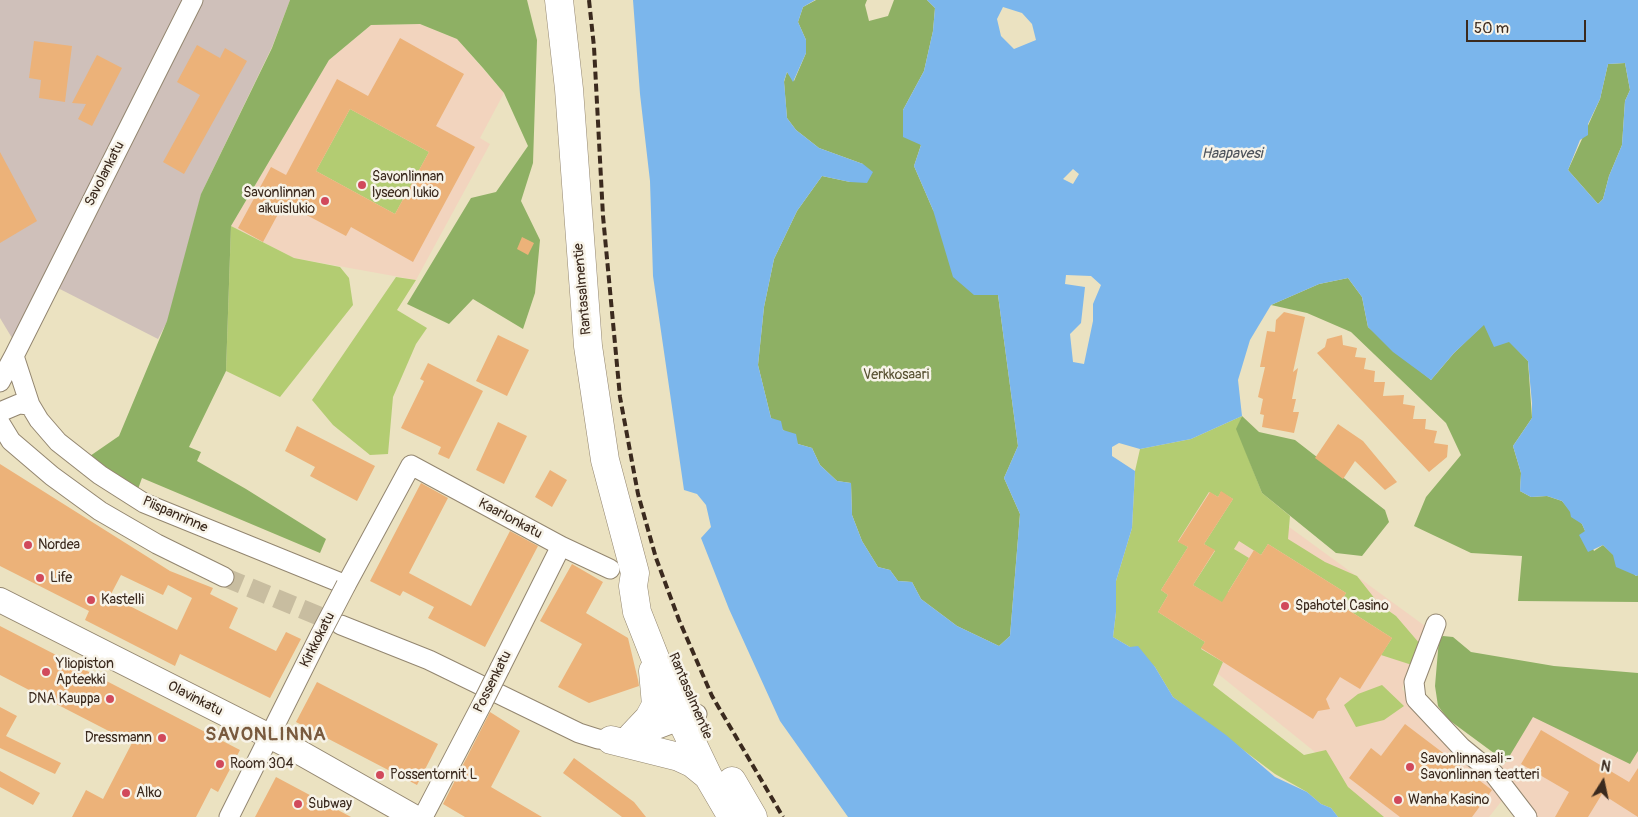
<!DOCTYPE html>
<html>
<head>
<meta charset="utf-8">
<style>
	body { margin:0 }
	#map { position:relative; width:1638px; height:817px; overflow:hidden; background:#ebe2c1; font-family:Pangolin,sans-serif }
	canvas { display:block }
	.north { position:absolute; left:1578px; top:757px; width:50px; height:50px; -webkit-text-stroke:4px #f7f3e8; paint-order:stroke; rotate:10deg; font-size:14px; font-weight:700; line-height:20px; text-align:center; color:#3b2a1e }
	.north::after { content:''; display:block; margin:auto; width:18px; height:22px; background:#3b2a1e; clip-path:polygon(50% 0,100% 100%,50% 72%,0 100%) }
	.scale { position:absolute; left:1466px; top:20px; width:120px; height:22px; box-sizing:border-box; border:2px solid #3b2a1e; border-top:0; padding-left:6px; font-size:15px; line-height:18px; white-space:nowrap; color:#3b2a1e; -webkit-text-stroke:4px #f7f3e8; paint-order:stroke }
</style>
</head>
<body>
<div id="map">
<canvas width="1638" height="817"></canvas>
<div class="north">N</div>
<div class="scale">50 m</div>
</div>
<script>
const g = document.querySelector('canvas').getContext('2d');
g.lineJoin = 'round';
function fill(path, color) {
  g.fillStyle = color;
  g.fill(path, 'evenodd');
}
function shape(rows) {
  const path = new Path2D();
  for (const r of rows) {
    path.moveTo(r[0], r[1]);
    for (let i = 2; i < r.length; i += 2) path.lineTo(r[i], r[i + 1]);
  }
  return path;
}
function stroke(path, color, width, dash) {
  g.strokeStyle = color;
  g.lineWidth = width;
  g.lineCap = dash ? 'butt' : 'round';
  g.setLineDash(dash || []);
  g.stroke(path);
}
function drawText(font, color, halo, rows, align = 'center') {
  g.font = font + ' Pangolin,sans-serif';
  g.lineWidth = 5;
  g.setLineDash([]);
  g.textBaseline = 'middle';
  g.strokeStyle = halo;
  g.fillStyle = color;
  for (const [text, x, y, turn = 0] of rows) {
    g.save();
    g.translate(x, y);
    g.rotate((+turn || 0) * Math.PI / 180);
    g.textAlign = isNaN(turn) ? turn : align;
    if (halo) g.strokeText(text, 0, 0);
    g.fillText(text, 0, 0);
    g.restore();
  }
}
fill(shape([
	[420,24,457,39,504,93,480,138,490,144,416,280,294,258,231,226,329,60,371,25],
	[1211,470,1425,626,1402,689,1504,798,1489,817,1369,817,1339,793,1315,752,1150,619,1161,562],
	[1533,716,1629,763,1638,751,1638,817,1527,817,1494,774,1506,762]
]), '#f2d4be');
fill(shape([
	[0,0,290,0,272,47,202,192,168,320,158,339,50,284,18,348,0,318]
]), '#cfc0ba');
fill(shape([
	[350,109,429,152,395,214,316,171],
	[231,226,294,258,340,267,349,278,353,305,280,397,226,371],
	[396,277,416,280,397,310,427,328,416,344,393,397,388,454,370,455,333,425,312,400],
	[1242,416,1237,429,1262,493,1290,516,1288,539,1325,562,1357,576,1379,604,1396,616,1420,644,1412,665,1381,655,1392,638,1339,604,1346,593,1268,544,1261,555,1239,541,1234,549,1249,558,1228,592,1229,607,1193,585,1215,551,1204,544,1233,499,1221,492,1218,497,1209,492,1178,541,1188,547,1161,590,1168,595,1158,612,1205,642,1201,649,1223,662,1213,685,1304,755,1326,750,1348,787,1384,817,1338,817,1331,808,1321,804,1307,792,1275,774,1173,697,1155,667,1130,647,1113,637,1116,612,1116,581,1132,528,1135,471,1140,449,1191,439],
	[1382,685,1404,706,1384,720,1356,727,1344,705,1358,694]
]), '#b3cc72');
fill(shape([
	[290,0,527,0,537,40,533,163,521,201,540,240,535,293,523,329,473,299,449,324,407,304,471,198,496,192,528,146,504,93,483,68,457,39,420,24,371,25,329,60,231,226,226,371,189,447,201,452,197,461,246,489,326,539,320,553,142,478,138,489,90,456,119,436,167,321,201,194,272,48],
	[816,0,867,0,865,5,869,21,888,16,894,0,927,0,935,8,933,31,924,71,903,110,921,145,914,166,933,210,998,295,1018,446,1004,478,1020,514,1010,636,999,646,957,626,921,599,912,582,898,581,890,570,878,567,862,541,852,515,851,483,837,481,820,465,812,448,798,444,771,418,758,365,764,307,774,259,797,211,822,176,850,182,863,164,819,148,796,130,787,118,784,82,787,72,794,81,806,53,806,40,798,22,803,7],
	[1625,63,1630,90,1625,101,1622,145,1609,176,1603,199,1598,204,1568,170,1600,99,1608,64],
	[1348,278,1362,297,1368,327,1431,380,1454,353,1484,324,1509,341,1528,361,1532,418,1513,446,1521,473,1520,491,1531,497,1547,496,1562,501,1582,524,1594,551,1603,545,1636,576,1638,575,1638,602,1518,601,1522,556,1471,553,1414,526,1426,497,1461,455,1446,423,1351,332,1307,313,1271,305,1319,284],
	[1242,416,1259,432,1295,440,1385,510,1389,522,1362,556,1336,553,1262,493,1236,429],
	[1443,636,1453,637,1471,652,1554,666,1638,673,1638,751,1630,764,1533,717,1506,762,1449,720,1438,706,1435,686,1439,639]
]), '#8eb064');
fill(shape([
	[633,0,815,0,803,7,798,22,806,40,806,53,793,82,787,72,784,81,787,118,796,130,819,148,863,164,873,172,867,183,850,182,822,176,797,211,774,259,764,307,758,365,771,418,781,421,783,430,796,434,798,444,812,448,820,465,837,481,851,483,852,515,862,541,878,567,890,570,898,581,912,582,921,599,957,626,999,646,1010,636,1020,514,1004,478,1018,446,998,295,974,295,953,277,933,210,914,166,921,145,903,137,903,110,924,71,933,31,935,8,927,0,1638,0,1638,575,1637,576,1616,567,1613,555,1603,545,1588,552,1579,535,1585,531,1582,524,1571,517,1570,512,1562,501,1547,496,1531,497,1520,491,1521,473,1513,446,1532,418,1532,403,1528,361,1509,342,1494,347,1484,325,1454,353,1431,380,1393,352,1368,327,1362,297,1348,278,1319,284,1271,305,1250,340,1238,380,1242,416,1191,439,1140,449,1119,443,1112,447,1112,456,1135,471,1132,528,1116,581,1116,612,1113,637,1130,647,1138,646,1155,667,1173,697,1226,735,1275,777,1307,792,1321,804,1331,808,1338,817,848,817,780,721,729,609,701,538,711,527,706,505,697,494,684,490,653,276,650,181,640,94],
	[1003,7,1022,13,1032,24,1036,40,1014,49,1001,36,997,19],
	[1625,63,1630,90,1625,101,1622,145,1609,176,1603,199,1598,204,1568,170,1580,140,1588,135,1588,124,1600,99,1608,64],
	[1073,169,1079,174,1073,184,1063,179],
	[1066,275,1091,276,1101,285,1093,304,1093,321,1084,364,1073,362,1070,334,1081,323,1085,287,1065,284]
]), '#7bb6ec');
fill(shape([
	[400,38,464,74,436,126,475,147,413,262,351,227,346,236,284,203,263,242,238,228,271,167,286,175,337,79,368,96],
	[350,109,429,152,395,214,316,171],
	[34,41,72,46,65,102,39,98,41,80,29,78],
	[197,45,220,58,225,48,247,61,184,174,163,162,200,95,177,82],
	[97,55,122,68,92,126,78,119,86,104,72,103],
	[0,152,37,221,0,243],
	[522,237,534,243,528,255,517,249],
	[1284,312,1305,317,1293,372,1298,368,1292,399,1296,399,1293,412,1299,412,1294,433,1262,427,1264,415,1260,414,1263,399,1258,397,1265,367,1260,367,1267,331,1275,332,1276,320],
	[498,335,529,350,507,396,476,381],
	[1342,335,1343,345,1357,348,1355,357,1366,358,1364,369,1375,371,1374,382,1385,382,1383,396,1404,395,1403,404,1415,406,1413,419,1426,419,1425,429,1437,431,1434,443,1448,445,1447,457,1429,472,1317,353,1325,347,1327,339],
	[428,363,483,391,449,459,438,454,441,447,401,428,424,381,420,379],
	[498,422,527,436,504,484,476,470],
	[1338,424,1363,441,1397,482,1385,490,1355,461,1343,479,1315,458],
	[297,426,375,466,357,501,310,476,315,467,285,451],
	[0,464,170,571,213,588,210,594,238,608,229,628,276,651,286,632,301,639,270,698,180,654,175,666,85,620,89,611,0,566],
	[121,575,163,595,168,585,192,598,177,630,110,596],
	[550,470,567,480,552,507,535,497],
	[421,483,448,498,409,573,471,606,510,531,538,546,485,647,428,618,434,607,403,591,400,596,370,581],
	[1221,491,1233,499,1204,544,1215,550,1193,585,1222,602,1254,550,1261,555,1268,544,1346,593,1339,604,1392,638,1360,689,1340,677,1326,699,1330,709,1318,711,1313,719,1201,648,1205,642,1158,612,1168,595,1161,590,1188,547,1178,542,1210,492,1218,497],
	[572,564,603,582,586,613,628,638,638,680,639,686,589,703,558,687,582,644,540,621],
	[0,626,240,750,218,792,211,788,196,817,72,817,86,790,103,799,132,743,0,675],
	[317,682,438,744,417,785,296,722],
	[0,707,17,716,6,736,61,763,55,774,0,748],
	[490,712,520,731,491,787,542,817,465,817,443,804],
	[1405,724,1492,790,1472,817,1400,817,1349,778,1371,748,1381,756],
	[1541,730,1629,782,1638,768,1638,817,1602,794,1588,817,1555,817,1569,792,1521,764],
	[574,758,634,802,646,817,622,817,563,773],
	[0,771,40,793,33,805,0,787],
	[276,777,351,817,255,817]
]), '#ecb279');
stroke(shape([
	[224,577,341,625]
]), '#c8bda0', 19, [19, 9]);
const minor = shape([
	[193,0,14,356,30,405,39,420,58,442,100,475,144,503,346,585,411,465,561,546,610,569],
	[0,382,14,356],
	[0,412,19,404,30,405],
	[0,423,11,441,52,476,100,511,157,544,224,577],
	[1436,624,1414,682,1416,699,1461,747,1494,774,1527,817],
	[341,625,429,660,579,733,598,739,611,740,647,733,697,714],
	[500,668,561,546],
	[229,817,320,635],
	[423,817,483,702]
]);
const major = shape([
	[0,600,285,744,414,817]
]);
const highway = shape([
	[559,0,569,89,588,346,605,460,635,573,633,586,637,612,672,701,708,776,732,817],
	[632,736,649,718,656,705,653,671],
	[611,740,679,757,692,763,708,776],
	[732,781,753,817]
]);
stroke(minor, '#938670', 21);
stroke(major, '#938670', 26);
stroke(highway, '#938670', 29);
stroke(minor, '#fff', 19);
stroke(major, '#fff', 24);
stroke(highway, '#fff', 28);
stroke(shape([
	[589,0,594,47,603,216,620,397,638,494,656,558,679,620,712,696,783,817]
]), '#3b2a1e', 4, [8, 4]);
const minorBridge = shape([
	[320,635,346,585],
	[483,702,500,668]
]);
stroke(minorBridge, '#938670', 21, []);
stroke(minorBridge, '#fff', 19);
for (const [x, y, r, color] of [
	[362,185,5,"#d1495b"],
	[325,201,5,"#d1495b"],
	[28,545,5,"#d1495b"],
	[40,578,5,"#d1495b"],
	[91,600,5,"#d1495b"],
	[1285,606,5,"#d1495b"],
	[46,672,5,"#d1495b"],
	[110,699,5,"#d1495b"],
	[162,738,5,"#d1495b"],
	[220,764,5,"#d1495b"],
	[1410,767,5,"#d1495b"],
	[380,775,5,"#d1495b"],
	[126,793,5,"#d1495b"],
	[1398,800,5,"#d1495b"],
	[298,804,5,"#d1495b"]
]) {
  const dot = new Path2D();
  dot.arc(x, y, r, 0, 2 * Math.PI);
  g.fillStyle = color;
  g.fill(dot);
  stroke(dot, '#f7f3e8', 2);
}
drawText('14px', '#3b2a1e', '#f7f3e8', [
	["Savolankatu",105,174,-63],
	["Rantasalmentie",583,289,-95],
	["Piispanrinne",175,515,24],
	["Kaarlonkatu",510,519,28],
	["Kirkkokatu",318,640,-63],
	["Possenkatu",493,682,-63],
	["Rantasalmentie",690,696,67],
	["Olavinkatu",195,699,27]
]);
drawText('14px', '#3b2a1e', '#f7f3e8', [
	["Savonlinnan",372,177],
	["lyseon lukio",372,193],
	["Savonlinnan",315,193,"right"],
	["aikuislukio",315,209,"right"],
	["Nordea",38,545],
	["Life",50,578],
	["Kastelli",101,600],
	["Spahotel Casino",1295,606],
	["Yliopiston",56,664],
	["Apteekki",56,680],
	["DNA Kauppa",100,699,"right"],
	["Dressmann",152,738,"right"],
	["Savonlinnasali -",1420,759],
	["Savonlinnan teatteri",1420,775],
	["Room 304",230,764],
	["Possentornit L",390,775],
	["Alko",136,793],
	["Wanha Kasino",1408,800],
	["Subway",308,804]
], 'left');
drawText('14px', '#595233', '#f7f3e8', [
	["Verkkosaari",896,375]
]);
drawText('italic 15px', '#4e545c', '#f7f3e8', [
	["Haapavesi",1232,154]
]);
g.letterSpacing = '1px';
drawText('bold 19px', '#795a3e', '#f7f3e8', [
	["SAVONLINNA",266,735]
]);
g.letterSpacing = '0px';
</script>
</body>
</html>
